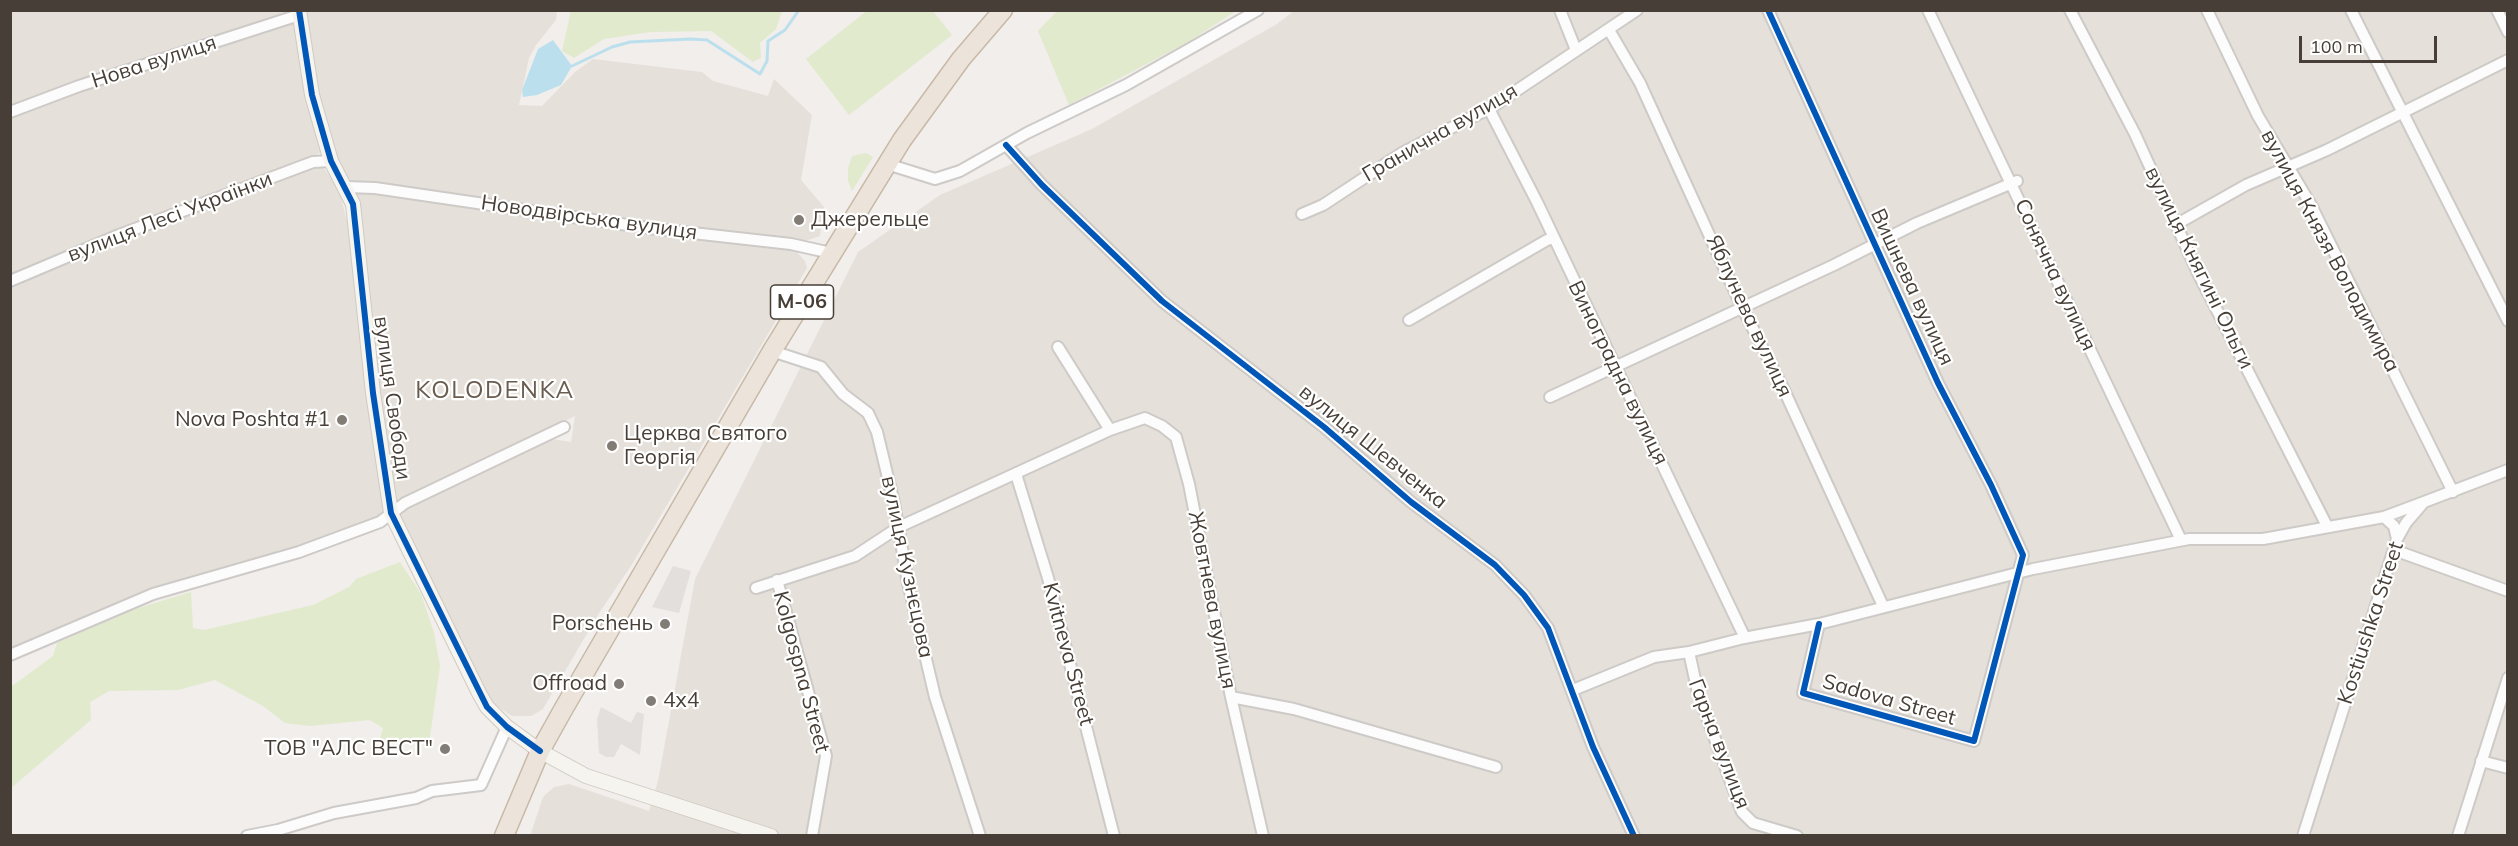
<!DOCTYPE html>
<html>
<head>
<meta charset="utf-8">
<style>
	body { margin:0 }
	#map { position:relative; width:2518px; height:846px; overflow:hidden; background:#f1eeeb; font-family:Mulish,sans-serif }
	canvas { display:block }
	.frame { position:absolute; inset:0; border:12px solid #473f37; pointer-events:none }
	.scale { position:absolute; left:2299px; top:36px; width:138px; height:27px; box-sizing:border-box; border:3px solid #473f37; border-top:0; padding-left:8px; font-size:18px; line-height:21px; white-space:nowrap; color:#473f37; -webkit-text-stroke:4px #fff; paint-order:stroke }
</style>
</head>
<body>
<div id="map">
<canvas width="2518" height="846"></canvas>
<div class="frame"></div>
<div class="scale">100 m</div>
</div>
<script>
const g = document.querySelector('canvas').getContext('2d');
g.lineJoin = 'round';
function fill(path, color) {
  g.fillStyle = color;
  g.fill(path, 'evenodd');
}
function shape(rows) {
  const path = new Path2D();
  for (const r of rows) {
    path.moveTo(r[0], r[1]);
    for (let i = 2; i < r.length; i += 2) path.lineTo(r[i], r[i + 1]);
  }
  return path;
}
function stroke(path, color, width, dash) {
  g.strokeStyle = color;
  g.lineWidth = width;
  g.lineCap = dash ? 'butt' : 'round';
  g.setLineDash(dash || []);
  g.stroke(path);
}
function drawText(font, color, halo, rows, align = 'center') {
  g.font = font + ' Mulish,sans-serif';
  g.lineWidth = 4.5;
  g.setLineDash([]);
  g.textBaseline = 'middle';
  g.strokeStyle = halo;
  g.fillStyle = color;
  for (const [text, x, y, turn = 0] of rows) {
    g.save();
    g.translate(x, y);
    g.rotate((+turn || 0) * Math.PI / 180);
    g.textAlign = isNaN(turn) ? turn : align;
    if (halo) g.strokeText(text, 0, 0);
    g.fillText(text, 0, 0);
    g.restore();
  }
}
fill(shape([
	[11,11,293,11,293,14,11,109],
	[305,11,557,11,556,20,536,45,529,58,519,105,542,106,575,72,593,59,702,72,713,81,768,96,774,79,812,115,801,180,824,207,820,236,805,241,648,224,352,183,336,158,316,93],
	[1294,11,2507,11,2507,835,530,836,543,797,554,787,569,784,649,811,658,781,695,579,858,252,940,195,1092,129,1277,24],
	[294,20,307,95,321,144,320,153,11,276,11,115,80,89],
	[314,167,323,167,339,189,349,230,386,511,368,522,323,541,151,590,11,650,11,286,121,240],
	[351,190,794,249,805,261,807,268,631,566,599,613,543,709,531,716,512,716,491,702,399,517,403,507,546,438,571,442,575,416,391,508]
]), '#e5e0d9');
fill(shape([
	[868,10,933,11,952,35,849,115,806,59],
	[571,11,571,10,782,11,776,29,760,43,761,58,753,62,711,31,650,32,604,39,574,58,562,51],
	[1057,11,1057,10,1236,11,1188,42,1069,105,1038,31],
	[866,153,873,157,852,191,848,181,848,168,852,156],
	[400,562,421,594,434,633,440,666,429,744,379,744,383,728,370,720,310,726,285,723,263,706,215,680,178,690,109,691,90,702,91,720,11,788,11,687,53,656,57,643,129,611,191,592,193,628,204,630,313,605,349,587,356,579]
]), '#e1eacc');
fill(shape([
	[673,566,691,571,679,613,652,607],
	[601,707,631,723,637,712,644,714,640,755,621,744,614,757,606,757,599,753,597,719]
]), '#e3dfdc');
fill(shape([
	[553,40,572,66,561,85,537,95,523,97,522,90,538,49]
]), '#bcdfee');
stroke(shape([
	[572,66,612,47,630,42,690,39,707,40,760,74,767,61,768,41,785,30,799,10]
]), '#bcdfee', 3);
const street = shape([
	[1560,10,1576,50],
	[1768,10,1938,383,1991,485,2023,555,1974,741,1803,693,1819,624],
	[1928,10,2181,540],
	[2070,10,2135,134,2199,275,2327,526],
	[2207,10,2258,116,2311,205,2453,492],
	[2351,10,2508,321],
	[2497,10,2508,32],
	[1609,30,1640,83,1742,307,1784,390,1883,606],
	[1489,109,1537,202,1745,638],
	[10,112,79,86,299,15],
	[1006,145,1042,185,1162,301,1324,427,1411,502,1495,565,1524,595,1548,628,1593,747,1634,836],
	[887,164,935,179,960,171,1027,133,1126,85,1258,10],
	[346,187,375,188,648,228,791,244,831,253],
	[1302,214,1323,205,1402,153,1492,107,1637,10],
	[2177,224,2246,185,2327,150,2508,60],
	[10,281,119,235,313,162,331,161],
	[1409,320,1547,240,1554,238],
	[1058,347,1110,430],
	[772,351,821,367,843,394,868,413,877,432,894,503,908,583,935,697,980,836],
	[1550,397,1834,265,1917,223,2017,181],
	[1016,474,1048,578,1114,836],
	[2384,517,2394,526,2397,539],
	[2394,550,2508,591],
	[777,580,826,756,812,836],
	[756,588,855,556,899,527,1110,430,1145,418,1162,426,1176,437,1189,484,1231,697,1263,836],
	[1689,652,1698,693,1742,812,1753,823,1797,836],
	[10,655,153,594,299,552,380,522,405,503,564,427],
	[1573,690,1654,657,1689,652,1744,638,1819,624,2033,569,2189,539,2263,539,2384,517,2424,502],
	[1231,697,1294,709,1496,767],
	[2481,761,2508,768],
	[247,836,278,830,334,813,416,798,432,791,481,785,507,727],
	[2303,836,2397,539,2406,523,2424,502,2508,470],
	[2458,836,2508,678]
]);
const secondary = shape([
	[299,10,312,95,331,161,353,204,373,393,391,513,479,693,487,707,507,727,540,751,586,776,771,836]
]);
const highway = shape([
	[504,836,540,751,564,708,772,351,902,140,961,59,1003,10]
]);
stroke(street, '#cdcac7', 14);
stroke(secondary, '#d0cac2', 16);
stroke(highway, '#c8b9a7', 21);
stroke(street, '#fdfcfc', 10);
stroke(secondary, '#f6f4ef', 14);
stroke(highway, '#ece4da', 18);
stroke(shape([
	[299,10,312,95,331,161,353,204,373,393,391,513,487,707,507,727,540,751],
	[1768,10,1938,383,1991,485,2023,555,1974,741,1803,693,1819,624],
	[1006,145,1042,185,1162,301,1324,427,1411,502,1495,565,1524,595,1548,628,1593,747,1634,836]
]), '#0057b8', 6);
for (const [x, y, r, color] of [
	[799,220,6,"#827c76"],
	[342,420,6,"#827c76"],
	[612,446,6,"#827c76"],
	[665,624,6,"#827c76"],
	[619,684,6,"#827c76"],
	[651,701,6,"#827c76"],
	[445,749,6,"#827c76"]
]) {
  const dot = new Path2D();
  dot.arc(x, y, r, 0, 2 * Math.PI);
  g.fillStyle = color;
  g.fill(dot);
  stroke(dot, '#fff', 2);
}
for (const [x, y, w] of [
	[802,302,63]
]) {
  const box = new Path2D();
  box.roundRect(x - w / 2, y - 17, w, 34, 4.5);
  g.fillStyle = '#fff';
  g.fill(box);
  stroke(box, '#473f37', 1.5);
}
drawText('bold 20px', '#473f37', null, [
	["М-06",802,302]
]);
drawText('21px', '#473f37', '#fff', [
	["Нова вулиця",154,62,-18],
	["Гранична вулиця",1440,133,-30],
	["вулиця Лесі Українки",170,217,-21],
	["Новодвірська вулиця",589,218,8],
	["вулиця Князя Володимира",2330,251,62],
	["вулиця Княгині Ольги",2199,268,64],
	["Сонячна вулиця",2055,275,65],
	["Вишнева вулиця",1912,287,65],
	["Яблунева вулиця",1749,316,65],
	["Виноградна вулиця",1618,373,64],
	["вулиця Свободи",392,398,82],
	["вулиця Шевченка",1373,447,39],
	["вулиця Кузнєцова",907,567,78],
	["Жовтнева вулиця",1212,600,79],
	["Kostiushka Street",2371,623,-72],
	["Kvitneva Street",1068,654,75],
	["Kolgospna Street",801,672,75],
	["Sadova Street",1889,700,16],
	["Гарна вулиця",1719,744,69]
]);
drawText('21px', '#473f37', '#fff', [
	["Джерельце",811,220,"left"],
	["Nova Poshta #1",330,420],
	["Церква Святого",624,434,"left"],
	["Георгія",624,458,"left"],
	["Porscheнь",653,624],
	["Offroad",607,684],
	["4x4",663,701,"left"],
	["ТОВ \"АЛС ВЕСТ\"",433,749]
], 'right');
g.letterSpacing = '1.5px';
drawText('24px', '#6a5c4f', '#fff', [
	["KOLODENKA",495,391]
]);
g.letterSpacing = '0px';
</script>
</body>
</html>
